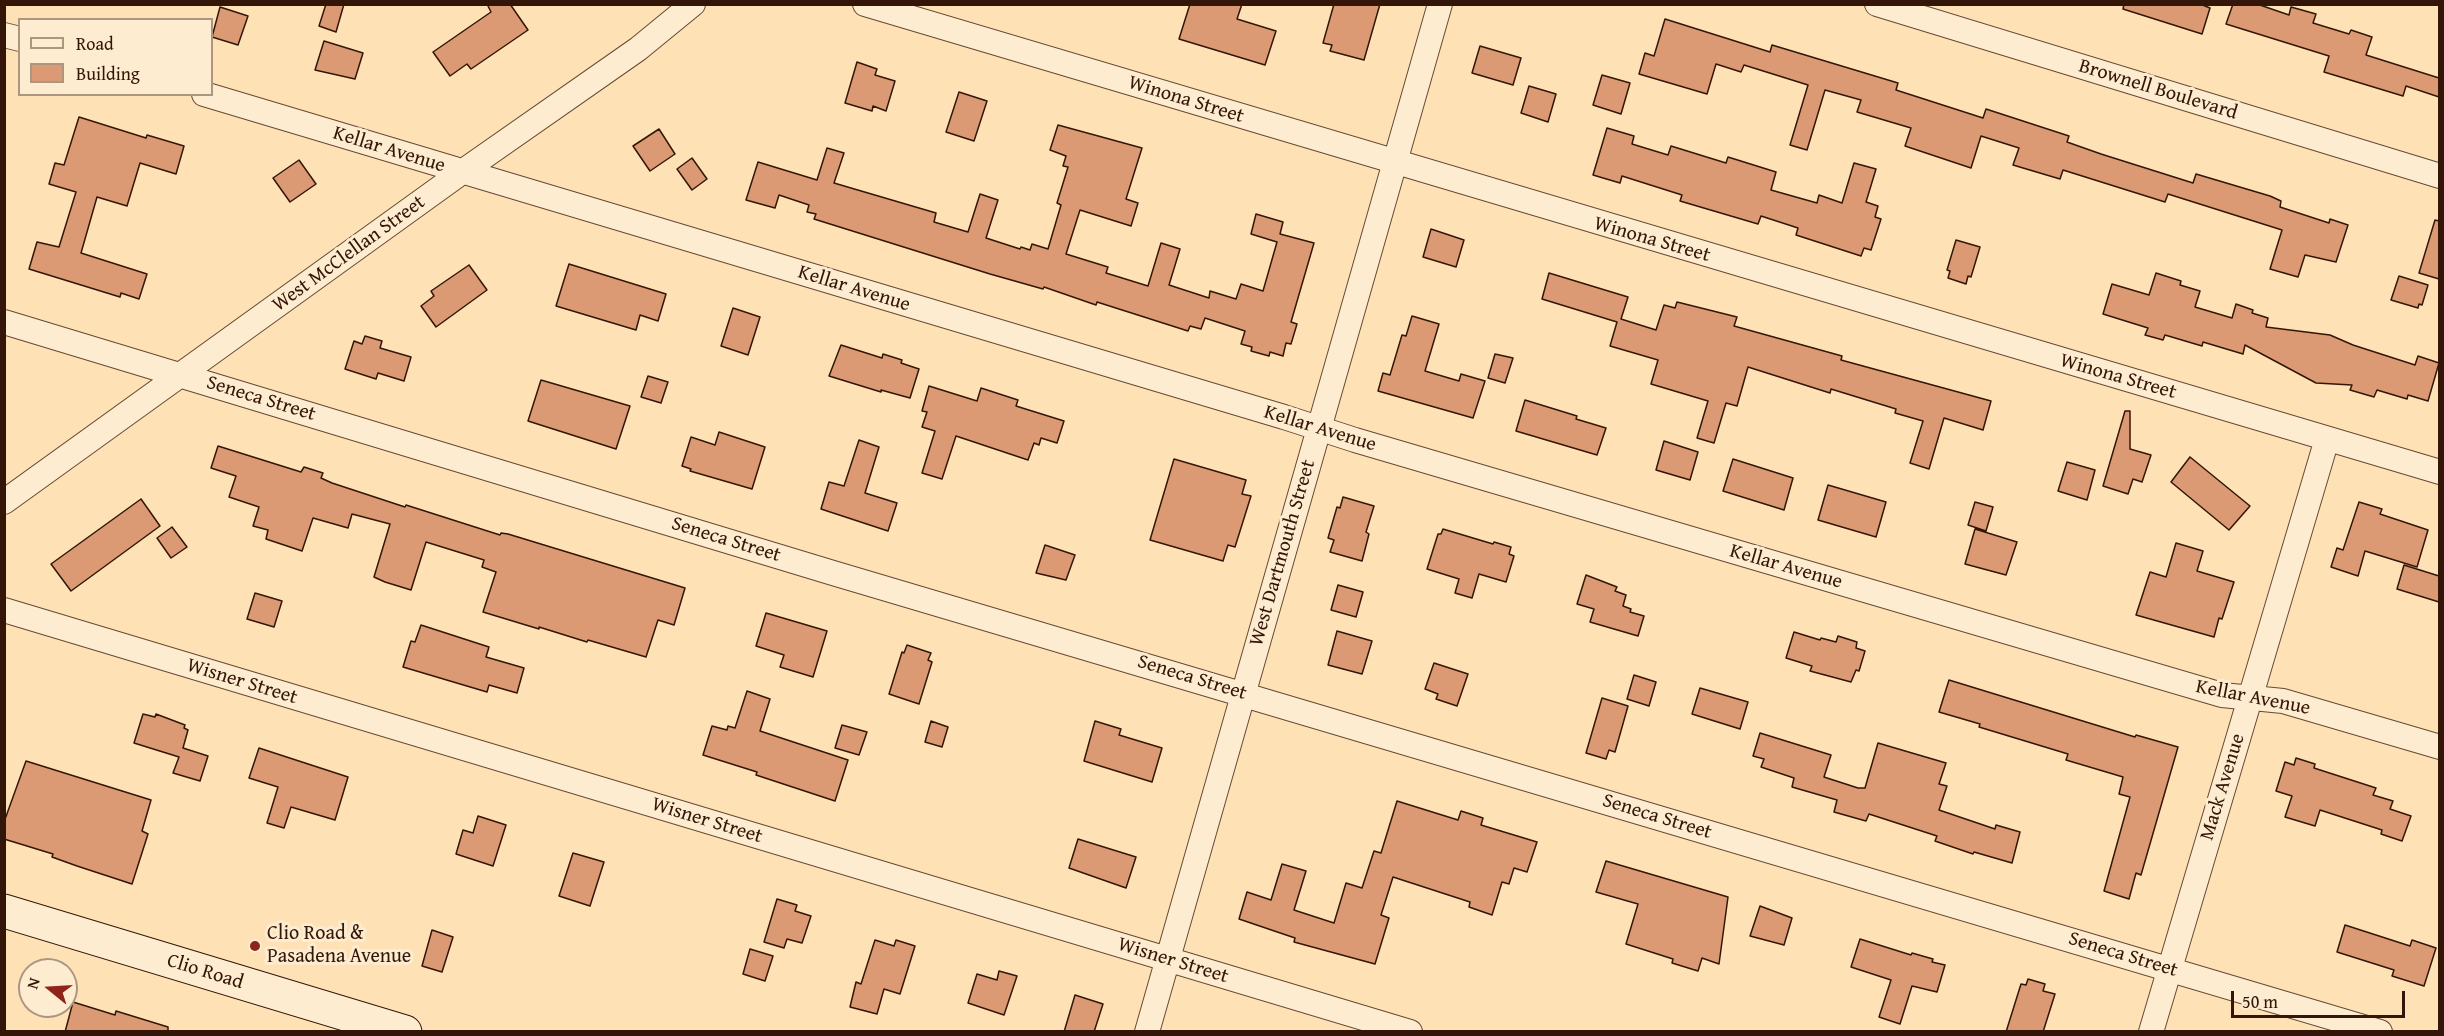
<!DOCTYPE html>
<html>
<head>
<meta charset="utf-8">
<style>
	body { margin:0 }
	#map { position:relative; width:2444px; height:1036px; overflow:hidden; background:#fee2b6; font-family:"Gentium Book Plus",serif }
	canvas { display:block }
	.frame { position:absolute; inset:0; border:6px solid #331607; pointer-events:none }
	.legend { position:absolute; left:18px; top:18px; width:195px; height:78px; box-sizing:border-box; background:#feecd0; border:2px solid #ad9680; margin:0; padding:8px 10px; list-style:none; font-size:18px; color:#331607 }
	.legend li { display:flex; align-items:center; gap:12px; height:30px }
	.legend b { width:30px; border:2px solid #ad9680 }
	.north { position:absolute; left:18px; top:958px; width:60px; height:60px; box-sizing:border-box; background:#feecd0; border:2px solid #ad9680; border-radius:50%; rotate:288deg; font-size:16px; font-weight:700; line-height:24px; text-align:center; color:#331607 }
	.north::after { content:''; display:block; margin:auto; width:21px; height:27px; background:#8f2418; clip-path:polygon(50% 0,100% 100%,50% 72%,0 100%) }
	.scale { position:absolute; left:2231px; top:991px; width:174px; height:27px; box-sizing:border-box; border:3px solid #331607; border-top:0; padding-left:8px; font-size:18px; line-height:21px; white-space:nowrap; color:#331607; -webkit-text-stroke:4px #feecd0; paint-order:stroke }
</style>
</head>
<body>
<div id="map">
<canvas width="2444" height="1036"></canvas>
<div class="frame"></div>
<ul class="legend">
<li><b style="height:8px;background:#feecd0"></b>Road</li>
<li><b style="height:16px;background:#db9a73"></b>Building</li>
</ul>
<div class="north">N</div>
<div class="scale">50 m</div>
</div>
<script>
const g = document.querySelector('canvas').getContext('2d');
g.lineJoin = 'round';
function fill(path, color) {
  g.fillStyle = color;
  g.fill(path, 'evenodd');
}
function shape(rows) {
  const path = new Path2D();
  for (const r of rows) {
    path.moveTo(r[0], r[1]);
    for (let i = 2; i < r.length; i += 2) path.lineTo(r[i], r[i + 1]);
  }
  return path;
}
function stroke(path, color, width, dash) {
  g.strokeStyle = color;
  g.lineWidth = width;
  g.lineCap = dash ? 'butt' : 'round';
  g.setLineDash(dash || []);
  g.stroke(path);
}
function drawText(font, color, halo, rows, align = 'center') {
  g.font = font + ' "Gentium Book Plus",serif';
  g.lineWidth = 6;
  g.setLineDash([]);
  g.textBaseline = 'middle';
  g.strokeStyle = halo;
  g.fillStyle = color;
  for (const [text, x, y, turn = 0] of rows) {
    g.save();
    g.translate(x, y);
    g.rotate((+turn || 0) * Math.PI / 180);
    g.textAlign = isNaN(turn) ? turn : align;
    if (halo) g.strokeText(text, 0, 0);
    g.fillText(text, 0, 0);
    g.restore();
  }
}
const building = shape([
	[326,4,344,4,336,32,319,26,326,4],
	[487,4,510,4,528,30,471,69,467,64,450,76,433,52,491,12,487,4],
	[1190,4,1242,4,1237,19,1276,31,1265,65,1179,39,1190,4],
	[1334,4,1380,4,1364,60,1330,51,1332,45,1323,43,1334,4],
	[2124,4,2200,4,2210,8,2202,34,2123,9,2124,4],
	[2233,4,2257,4,2289,15,2291,7,2316,14,2313,23,2349,34,2351,30,2372,37,2366,55,2439,78,2439,97,2406,86,2403,96,2324,72,2329,56,2226,24,2233,4],
	[220,7,248,16,238,45,212,37,220,7],
	[1665,19,1770,52,1772,45,1898,83,1896,90,1983,118,1986,109,2069,136,2067,142,2101,154,2193,183,2196,174,2270,196,2281,201,2280,207,2329,223,2330,219,2348,225,2336,262,2305,255,2298,277,2270,269,2282,230,2168,194,2165,202,2063,170,2060,179,2013,165,2019,148,1981,136,1971,168,1905,146,1911,128,1857,112,1861,100,1825,90,1807,150,1790,145,1808,85,1744,65,1741,72,1716,64,1707,94,1639,74,1645,53,1654,56,1665,19],
	[324,41,363,53,355,79,315,70,324,41],
	[1480,46,1521,58,1513,85,1472,73,1480,46],
	[857,62,877,69,875,75,895,81,886,111,873,106,872,111,845,103,857,62],
	[1602,75,1630,83,1621,114,1593,105,1602,75],
	[1529,86,1556,94,1548,122,1521,113,1529,86],
	[959,92,987,101,974,141,946,132,959,92],
	[79,117,146,138,147,135,184,146,176,174,140,163,127,206,97,197,81,253,147,274,139,299,121,293,120,297,29,269,37,242,59,247,76,192,49,184,55,163,64,165,79,117],
	[1058,125,1142,148,1126,199,1138,203,1131,226,1080,210,1066,254,1108,267,1106,273,1148,286,1161,243,1180,249,1169,285,1209,298,1210,291,1236,299,1241,284,1263,291,1277,242,1251,234,1256,214,1283,222,1280,234,1314,243,1291,322,1297,324,1291,344,1286,343,1283,356,1270,352,1269,356,1251,351,1252,347,1241,344,1245,331,1205,318,1201,329,1190,326,1188,331,1097,302,1096,305,1044,287,1043,289,990,274,814,219,816,214,807,212,809,205,779,195,775,208,746,200,758,162,817,180,827,148,844,153,834,183,936,213,934,222,968,232,980,194,998,200,986,238,1020,249,1021,247,1030,250,1032,244,1048,249,1061,205,1057,203,1068,167,1063,166,1066,156,1050,150,1058,125],
	[1607,128,1634,136,1632,144,1668,155,1671,146,1726,163,1728,157,1776,172,1771,190,1817,203,1819,195,1842,203,1854,163,1876,169,1866,202,1878,206,1875,217,1881,219,1871,250,1864,248,1861,256,1796,235,1798,228,1761,216,1758,224,1680,201,1682,195,1622,176,1620,183,1593,175,1607,128],
	[659,129,675,154,650,171,633,146,659,129],
	[692,158,707,179,692,190,677,169,692,158],
	[299,160,316,184,290,202,273,178,299,160],
	[2435,220,2439,221,2439,279,2419,273,2435,220],
	[1431,229,1464,240,1456,267,1423,257,1431,229],
	[1956,240,1980,247,1971,277,1968,276,1966,284,1948,278,1950,271,1947,270,1956,240],
	[569,264,666,294,658,321,640,315,636,330,556,306,569,264],
	[469,265,487,290,436,327,421,306,434,296,431,291,469,265],
	[1549,273,1628,297,1621,319,1656,330,1664,305,1675,308,1677,302,1737,317,1734,326,1842,356,1841,360,1991,401,1983,430,1944,418,1929,469,1910,463,1923,421,1895,413,1896,409,1831,389,1830,393,1748,367,1737,406,1726,403,1714,443,1697,438,1708,401,1651,384,1658,360,1610,346,1617,322,1542,299,1549,273],
	[2156,273,2181,281,2180,285,2200,291,2195,307,2232,318,2236,304,2253,310,2252,313,2268,318,2266,327,2330,335,2353,345,2415,365,2418,356,2439,363,2428,401,2408,395,2407,399,2377,390,2374,397,2350,390,2352,385,2316,383,2245,345,2243,354,2203,342,2202,346,2165,335,2163,340,2145,335,2148,328,2103,314,2112,284,2149,295,2156,273],
	[2399,276,2428,285,2422,305,2419,304,2418,308,2391,300,2399,276],
	[733,308,760,317,748,355,721,346,733,308],
	[1412,316,1439,324,1425,371,1459,381,1461,374,1485,381,1473,418,1378,391,1383,373,1390,375,1402,335,1406,336,1412,316],
	[365,336,382,341,380,348,411,357,404,381,378,373,376,379,345,369,354,341,362,344,365,336],
	[841,345,882,358,883,354,902,360,901,363,919,369,910,398,881,390,881,392,829,376,841,345],
	[1495,354,1513,358,1505,383,1488,378,1495,354],
	[648,376,668,382,661,403,641,397,648,376],
	[541,380,630,406,616,449,528,421,541,380],
	[929,386,977,401,981,388,1018,400,1016,406,1064,421,1057,443,1041,438,1039,445,1034,443,1028,460,956,436,942,479,922,473,935,431,922,427,927,412,922,411,929,386],
	[1525,400,1577,416,1576,419,1606,428,1597,455,1516,431,1525,400],
	[2125,411,2130,411,2130,449,2151,455,2142,482,2133,479,2128,494,2103,486,2125,411],
	[719,432,765,447,752,489,690,471,691,469,682,466,691,437,715,445,719,432],
	[859,440,879,447,865,493,897,503,888,531,821,509,829,482,844,486,859,440],
	[1664,441,1698,452,1690,480,1656,470,1664,441],
	[218,446,301,472,304,467,323,473,321,478,332,483,405,507,406,505,500,535,501,533,508,534,685,588,674,625,658,620,646,657,588,640,587,642,539,627,539,629,483,612,496,572,482,567,484,560,426,542,411,590,385,582,374,577,390,524,352,514,348,528,313,518,302,551,266,539,268,530,253,526,259,507,229,497,236,476,211,468,218,446],
	[2190,457,2250,506,2229,530,2171,482,2190,457],
	[1174,459,1246,480,1242,494,1251,496,1235,547,1228,545,1223,561,1150,540,1174,459],
	[1733,459,1793,478,1784,510,1723,491,1733,459],
	[2067,462,2095,470,2087,500,2058,491,2067,462],
	[1828,485,1886,502,1876,537,1818,520,1828,485],
	[1343,497,1374,506,1366,532,1369,534,1362,561,1330,552,1334,540,1328,538,1337,507,1340,508,1343,497],
	[141,499,160,526,71,591,51,564,141,499],
	[1975,502,1993,507,1986,531,1968,525,1975,502],
	[2359,502,2382,509,2380,514,2428,530,2417,567,2365,551,2358,576,2331,567,2337,548,2343,550,2359,502],
	[172,527,187,547,171,558,157,538,172,527],
	[1443,529,1493,544,1494,542,1511,547,1509,554,1514,556,1506,582,1479,574,1472,598,1455,593,1459,579,1427,569,1438,534,1441,534,1443,529],
	[1975,529,2017,542,2006,575,1965,564,1975,529],
	[2176,543,2203,551,2197,571,2234,582,2222,619,2219,618,2214,637,2136,615,2150,572,2166,577,2176,543],
	[1045,545,1075,555,1066,580,1036,573,1045,545],
	[2404,565,2439,576,2439,602,2397,589,2404,565],
	[1586,575,1617,587,1615,591,1626,595,1623,606,1631,609,1630,612,1644,616,1638,636,1590,622,1594,609,1577,604,1586,575],
	[1338,585,1363,592,1356,617,1331,610,1338,585],
	[255,593,282,601,274,627,247,619,255,593],
	[766,613,827,631,813,677,780,667,784,655,756,646,766,613],
	[421,625,489,647,486,657,524,668,517,693,489,685,487,692,403,667,411,641,415,642,421,625],
	[1337,631,1372,641,1362,674,1328,665,1337,631],
	[1794,632,1820,640,1821,638,1836,642,1838,636,1857,642,1856,648,1865,651,1859,671,1856,670,1851,682,1810,671,1812,666,1786,658,1794,632],
	[907,645,931,653,928,660,932,662,919,704,889,694,902,652,904,653,907,645],
	[1434,663,1468,674,1457,706,1436,699,1438,694,1425,689,1434,663],
	[1634,675,1656,682,1649,706,1627,699,1634,675],
	[1949,680,2135,737,2136,735,2178,747,2141,875,2136,873,2129,899,2104,891,2130,797,2119,794,2123,777,2066,760,2068,754,1979,727,1980,724,1939,712,1949,680],
	[1700,688,1748,702,1740,729,1692,714,1700,688],
	[747,691,770,699,760,731,848,760,835,801,756,775,757,772,703,755,712,726,727,730,728,726,735,728,747,691],
	[1602,698,1628,706,1615,752,1609,750,1606,759,1586,753,1602,698],
	[143,714,155,717,156,714,185,725,184,728,188,730,183,748,208,756,200,781,173,773,179,757,134,743,143,714],
	[931,721,948,727,942,747,925,742,931,721],
	[1095,721,1121,729,1119,735,1162,748,1152,782,1084,761,1095,721],
	[842,725,867,732,859,755,835,748,842,725],
	[1760,733,1831,755,1824,777,1858,788,1865,788,1878,743,1946,763,1939,784,1947,786,1939,810,1995,829,1996,825,2020,832,2012,863,1974,852,1973,854,1935,841,1937,836,1869,814,1866,821,1834,812,1837,800,1792,787,1794,778,1761,767,1764,759,1753,756,1760,733],
	[259,748,348,777,335,820,291,807,284,828,267,823,278,787,249,778,259,748],
	[2296,758,2315,764,2314,768,2376,788,2373,795,2393,801,2390,809,2411,816,2402,841,2381,834,2382,830,2320,810,2315,826,2285,817,2292,796,2276,791,2285,762,2294,765,2296,758],
	[26,761,151,800,142,831,148,834,132,884,77,866,52,857,53,854,4,839,4,822,26,761],
	[1397,801,1458,820,1461,811,1483,818,1481,825,1537,842,1527,872,1514,868,1509,884,1502,882,1492,915,1469,907,1470,902,1393,877,1381,915,1389,918,1375,964,1294,942,1295,938,1239,919,1247,892,1271,900,1282,864,1306,871,1294,910,1334,923,1346,883,1362,888,1374,851,1381,853,1397,801],
	[478,816,506,825,493,866,456,854,463,830,473,833,478,816],
	[1078,839,1136,857,1126,888,1069,868,1078,839],
	[573,853,604,862,590,906,559,896,573,853],
	[1606,861,1728,897,1719,964,1702,958,1698,971,1672,963,1673,959,1626,944,1638,904,1596,892,1606,861],
	[777,899,797,905,795,911,811,916,802,943,787,939,784,948,764,942,777,899],
	[1760,906,1792,918,1784,945,1750,936,1760,906],
	[2345,925,2410,946,2412,940,2436,948,2424,986,2392,976,2394,970,2337,952,2345,925],
	[432,930,453,937,442,972,422,966,432,930],
	[1860,939,1911,955,1912,953,1933,959,1932,962,1945,965,1937,992,1912,986,1900,1024,1879,1017,1891,980,1851,967,1860,939],
	[875,940,894,946,896,940,915,946,900,994,884,989,877,1014,850,1007,856,982,861,984,875,940],
	[750,949,773,956,765,981,743,974,750,949],
	[999,971,1017,976,1004,1015,968,1003,977,974,997,980,999,971],
	[2028,979,2045,984,2043,991,2055,994,2043,1032,2006,1032,2021,984,2026,985,2028,979],
	[1075,995,1103,1004,1094,1032,1064,1032,1075,995],
	[73,1002,115,1015,116,1011,168,1027,168,1032,65,1032,73,1002]
]);
fill(building, '#db9a73');
stroke(building, '#331607', 1.5);
const minor = shape([
	[865,4,2440,472],
	[1877,4,2440,176],
	[4,35,20,39],
	[204,94,1284,417,1355,440,2222,695,2283,701,2440,747],
	[4,322,833,573,2380,1032],
	[4,502,462,172,638,49,693,4],
	[4,610,1410,1032],
	[1147,1032,1440,4],
	[2151,1032,2327,439]
]);
const secondary = shape([
	[4,911,405,1032]
]);
stroke(minor, '#664933', 26);
stroke(secondary, '#331607', 35);
stroke(minor, '#feecd0', 24);
stroke(secondary, '#feecd0', 33);
for (const [x, y, r, color] of [
	[255,946,6,"#8f2418"]
]) {
  const dot = new Path2D();
  dot.arc(x, y, r, 0, 2 * Math.PI);
  g.fillStyle = color;
  g.fill(dot);
  stroke(dot, '#feecd0', 2);
}
drawText('20px', '#331607', '#feecd0', [
	["Brownell Boulevard",2158,90,17],
	["Winona Street",1186,100,17],
	["Kellar Avenue",389,150,17],
	["Winona Street",1652,240,16],
	["West McClellan Street",349,254,-36],
	["Kellar Avenue",854,289,17],
	["Winona Street",2118,377,16],
	["Seneca Street",261,399,17],
	["Kellar Avenue",1320,429,17],
	["Seneca Street",726,540,17],
	["West Dartmouth Street",1283,553,-74],
	["Kellar Avenue",1786,567,16],
	["Seneca Street",1192,678,17],
	["Wisner Street",242,682,17],
	["Kellar Avenue",2253,698,11],
	["Mack Avenue",2223,787,-73],
	["Seneca Street",1657,817,17],
	["Wisner Street",707,821,17],
	["Seneca Street",2123,955,17],
	["Wisner Street",1173,961,17],
	["Clio Road",205,972,17]
]);
drawText('20px', '#331607', '#feecd0', [
	["Clio Road &",267,934],
	["Pasadena Avenue",267,957]
], 'left');
</script>
</body>
</html>
